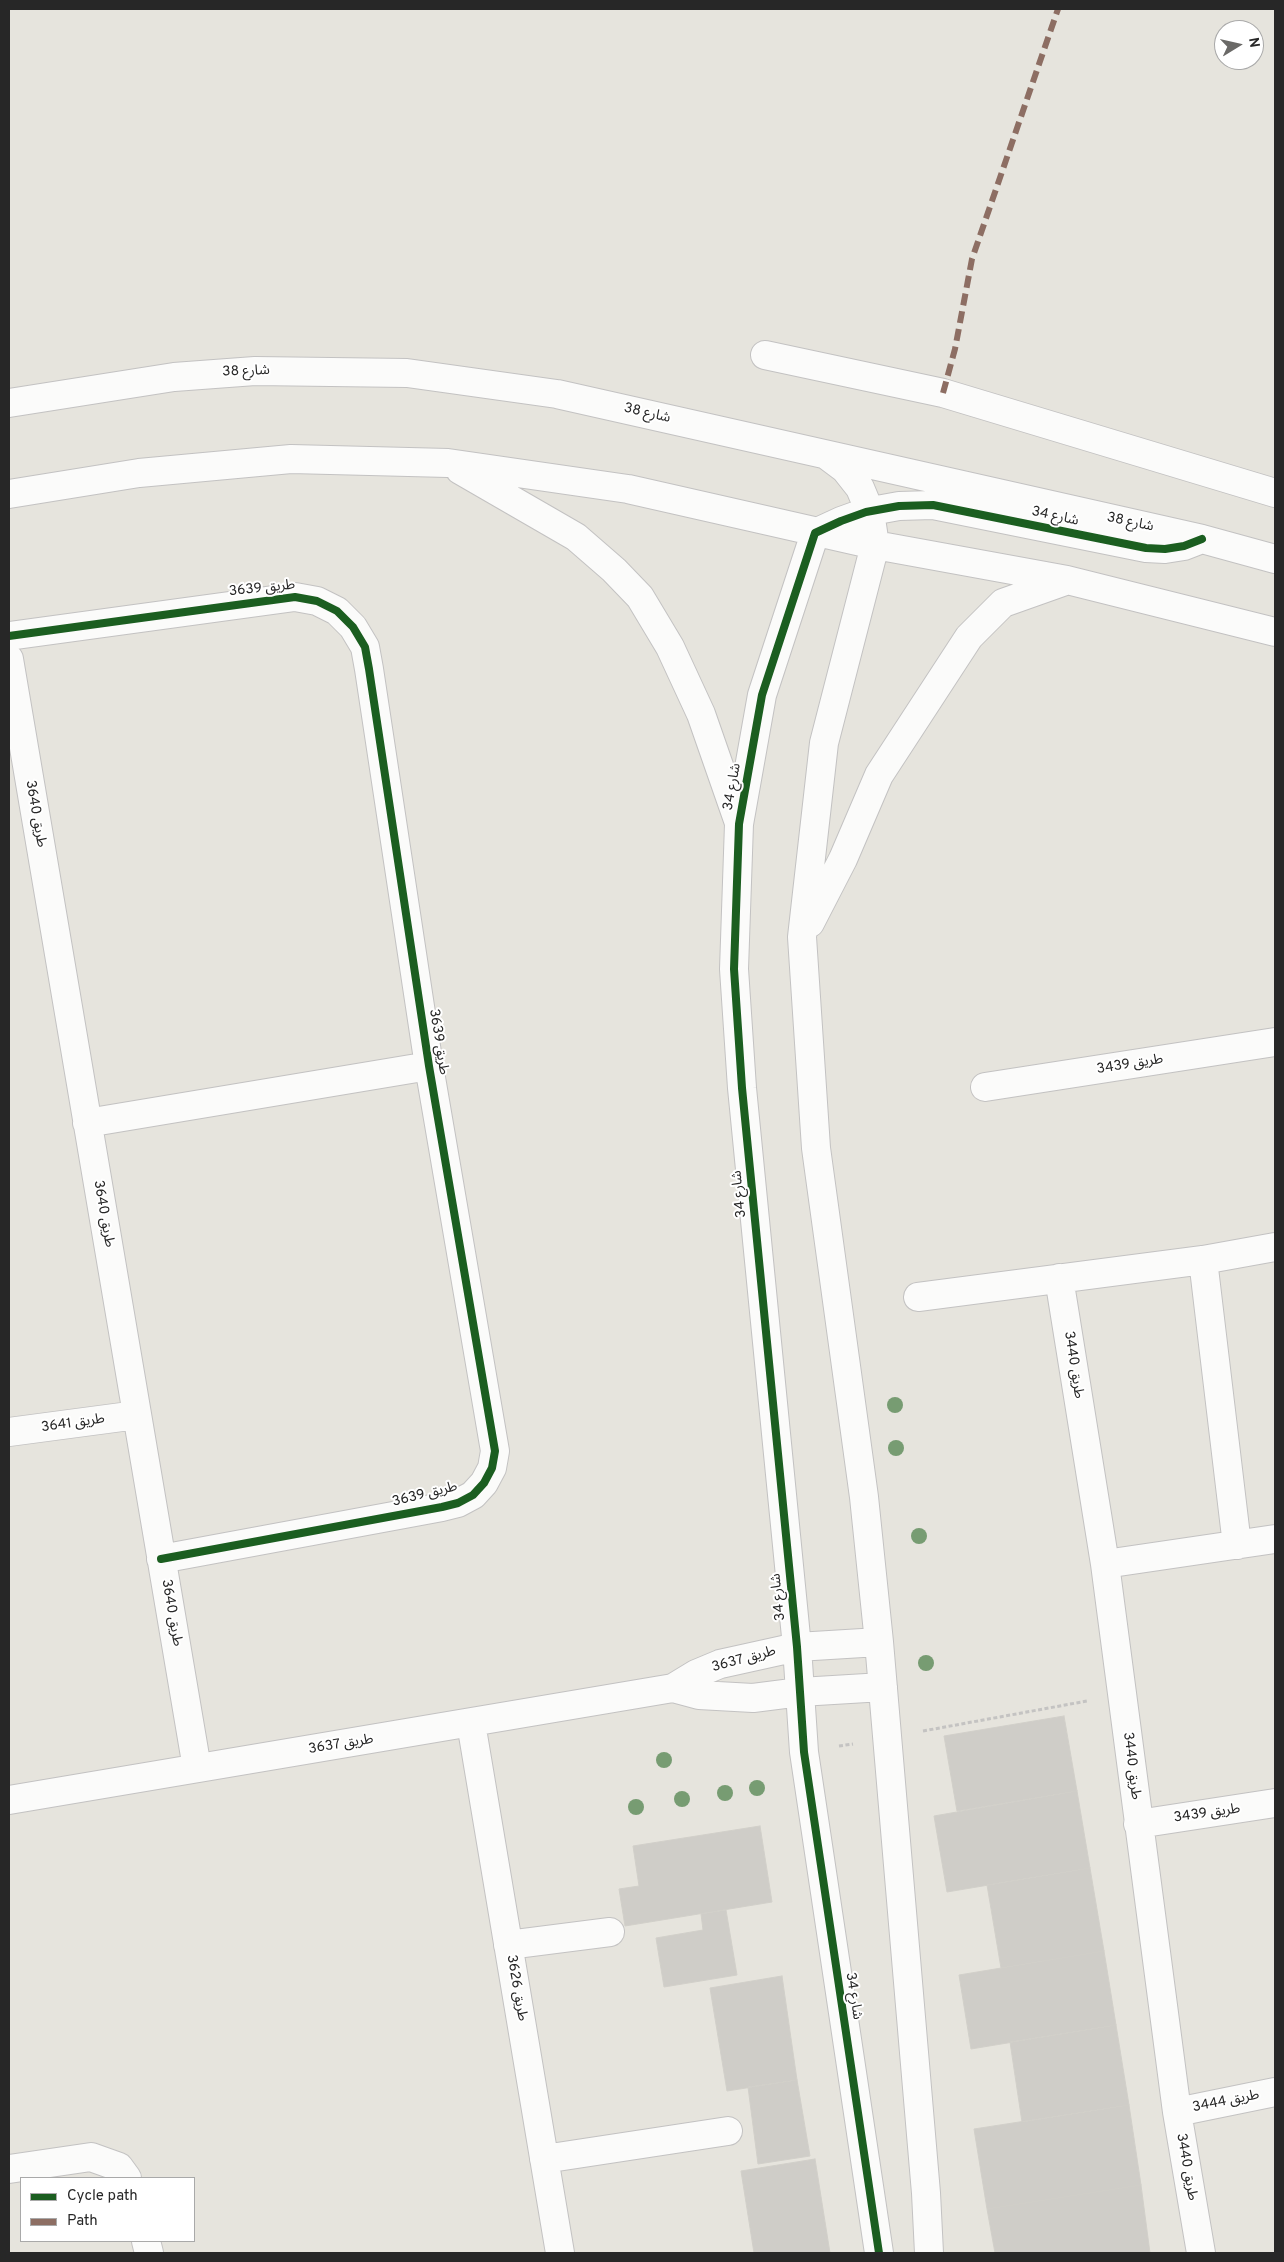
<!DOCTYPE html>
<html>
<head>
<meta charset="utf-8">
<style>
	body { margin:0 }
	#map { position:relative; width:1284px; height:2262px; overflow:hidden; background:#e6e4dd; font-family:Overpass,sans-serif }
	canvas { display:block }
	.frame { position:absolute; inset:0; border:10px solid #272727; pointer-events:none }
	.legend { position:absolute; left:20px; top:2177px; width:175px; height:65px; box-sizing:border-box; background:#fff; border:1px solid #a9a9a9; margin:0; padding:6px 9px; list-style:none; font-size:15px; color:#272727 }
	.legend li { display:flex; align-items:center; gap:10px; height:25px }
	.legend b { width:25px; border:1px solid #a9a9a9 }
	.north { position:absolute; left:1214px; top:20px; width:50px; height:50px; box-sizing:border-box; background:#fff; border:1px solid #a9a9a9; border-radius:50%; rotate:81deg; font-size:14px; font-weight:700; line-height:20px; text-align:center; color:#272727 }
	.north::after { content:''; display:block; margin:auto; width:18px; height:22px; background:#6a6967; clip-path:polygon(50% 0,100% 100%,50% 72%,0 100%) }
</style>
</head>
<body>
<div id="map">
<canvas width="1284" height="2262"></canvas>
<div class="frame"></div>
<ul class="legend">
<li><b style="height:6px;background:#1b5e20"></b>Cycle path</li>
<li><b style="height:6px;background:#8d6e63"></b>Path</li>
</ul>
<div class="north">N</div>
</div>
<script>
const g = document.querySelector('canvas').getContext('2d');
g.lineJoin = 'round';
function fill(path, color) {
  g.fillStyle = color;
  g.fill(path, 'evenodd');
}
function shape(rows) {
  const path = new Path2D();
  for (const r of rows) {
    path.moveTo(r[0], r[1]);
    for (let i = 2; i < r.length; i += 2) path.lineTo(r[i], r[i + 1]);
  }
  return path;
}
function stroke(path, color, width, dash) {
  g.strokeStyle = color;
  g.lineWidth = width;
  g.lineCap = dash ? 'butt' : 'round';
  g.setLineDash(dash || []);
  g.stroke(path);
}
function drawText(font, color, halo, rows, align = 'center') {
  g.font = font + ' Overpass,"Noto Sans Arabic",sans-serif';
  g.lineWidth = 4;
  g.setLineDash([]);
  g.textBaseline = 'middle';
  g.strokeStyle = halo;
  g.fillStyle = color;
  for (const [text, x, y, turn = 0] of rows) {
    g.save();
    g.translate(x, y);
    g.rotate((+turn || 0) * Math.PI / 180);
    g.textAlign = isNaN(turn) ? turn : align;
    if (halo) g.strokeText(text, 0, 0);
    g.fillText(text, 0, 0);
    g.restore();
  }
}
const building = shape([
	[1064,1716,1077,1791,957,1811,944,1736,1064,1716],
	[1077,1791,1090,1868,947,1892,934,1816,1077,1791],
	[760,1826,772,1902,625,1926,619,1889,639,1886,633,1846,760,1826],
	[1090,1868,1104,1951,1001,1968,987,1885,1090,1868],
	[726,1910,737,1975,664,1987,656,1938,703,1930,701,1914,726,1910],
	[1104,1951,1116,2025,971,2049,959,1975,1104,1951],
	[782,1976,797,2080,727,2091,710,1988,782,1976],
	[1116,2025,1129,2105,1022,2122,1010,2042,1116,2025],
	[797,2080,810,2156,758,2164,748,2087,797,2080],
	[1129,2105,1141,2185,987,2209,974,2129,1129,2105],
	[815,2159,830,2253,754,2253,741,2171,815,2159],
	[1141,2185,1150,2253,995,2253,987,2209,1141,2185]
]);
fill(building, '#cfcdc8');
stroke(building, '#d1cfc9', 1);
const minor = shape([
	[765,355,943,393,1275,493],
	[9,403,174,377,255,371,407,373,557,394,1202,539,1275,559],
	[825,454,845,469,860,488,870,512,875,545,824,743,802,937,816,1148,864,1497,879,1642,926,2193,929,2253],
	[460,470,576,537,614,570,640,597,670,647,701,714,739,823],
	[9,494,139,473,291,459,448,463,628,489,875,545,1067,580,1275,632],
	[9,636,295,597,317,601,337,611,353,627,365,647,369,669,429,1066,495,1451,492,1468,484,1483,473,1495,458,1503,442,1507,161,1559],
	[9,659,197,1768],
	[810,923,843,859,879,775,969,637,1003,603,1065,581],
	[985,1087,1275,1042],
	[87,1123,429,1066],
	[1203,1260,1237,1545],
	[1059,1278,1105,1564,1177,2112,1201,2253],
	[918,1297,1203,1260,1275,1247],
	[9,1432,137,1415],
	[1105,1564,1275,1539],
	[673,1688,699,1695,753,1698,800,1692,883,1687],
	[471,1723,560,2253],
	[9,1800,673,1688,696,1674,720,1664,797,1647,879,1642],
	[1138,1824,1275,1803],
	[508,1945,610,1932],
	[1177,2112,1275,2092],
	[544,2159,728,2131],
	[9,2169,91,2157,119,2167,127,2178],
	[146,2241,149,2253],
	[879,2253,804,1752,797,1647,742,1088,734,969,739,824,762,695,815,533,841,521,866,512,899,506,933,505,1146,548,1165,549,1184,546,1202,539]
]);
stroke(minor, '#c3c2c2', 30);
stroke(shape([
	[923,1731,1087,1701],
	[839,1746,853,1744]
]), '#c4c3c2', 3, [4, 2.5]);
stroke(minor, '#fbfbfa', 28);
stroke(shape([
	[943,393,955,349,972,259,1058,9]
]), '#8d6e63', 6, [12, 6]);
stroke(shape([
	[9,636,295,597,317,601,337,611,353,627,365,647,369,669,429,1066,495,1451,492,1468,484,1483,473,1495,458,1503,442,1507,161,1559],
	[879,2253,804,1752,797,1647,742,1088,734,969,739,824,762,695,815,533,841,521,866,512,899,506,933,505,1146,548,1165,549,1184,546,1202,539]
]), '#1b5e20', 8);
g.fillStyle = '#779c72';
for (const [x, y] of [
	[895,1405],
	[896,1448],
	[919,1536],
	[926,1663],
	[664,1760],
	[757,1788],
	[725,1793],
	[682,1799],
	[636,1807]
]) {
  g.beginPath();
  g.arc(x, y, 8, 0, 2 * Math.PI);
  g.fill();
}
drawText('14px', '#272727', '#fff', [
	["شارع 38",246,372,-2],
	["شارع 38",647,414,13],
	["شارع 34",1055,517,12],
	["شارع 38",1130,523,12],
	["طريق 3639",262,589,-6],
	["شارع 34",733,787,-80],
	["طريق 3640",35,814,80],
	["طريق 3639",438,1042,81],
	["طريق 3439",1130,1065,-9],
	["شارع 34",740,1194,-96],
	["طريق 3640",103,1214,80],
	["طريق 3440",1073,1365,81],
	["طريق 3641",73,1424,-8],
	["طريق 3639",425,1495,-14],
	["شارع 34",779,1597,-96],
	["طريق 3640",171,1613,80],
	["طريق 3637",744,1660,-15],
	["طريق 3637",341,1745,-9],
	["طريق 3440",1131,1766,83],
	["طريق 3439",1207,1814,-8],
	["طريق 3626",516,1988,80],
	["شارع 34",853,1996,81],
	["طريق 3444",1226,2102,-11],
	["طريق 3440",1186,2167,80]
]);
</script>
</body>
</html>
